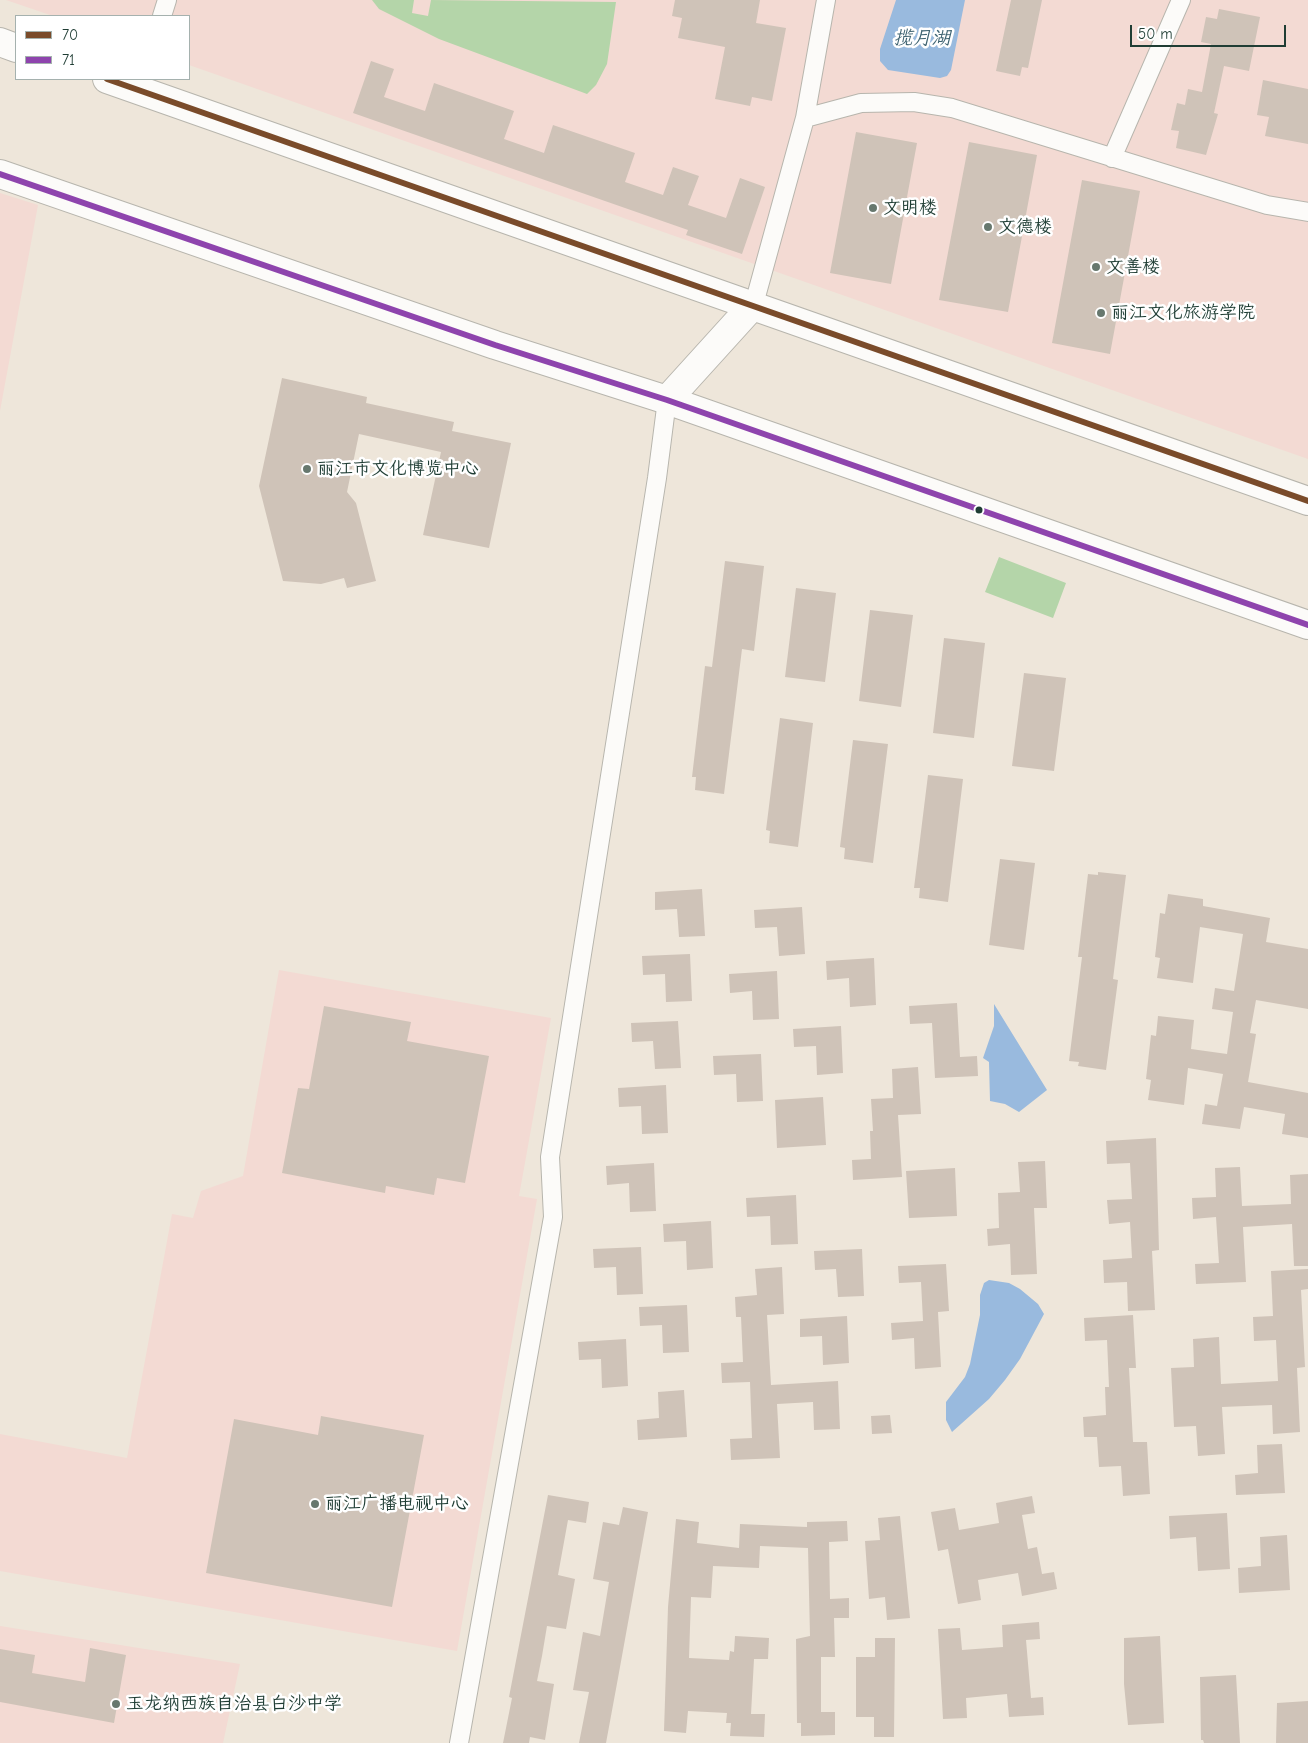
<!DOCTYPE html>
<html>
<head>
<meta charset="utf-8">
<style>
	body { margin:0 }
	#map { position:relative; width:1308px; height:1743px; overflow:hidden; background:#eee6da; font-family:"Comic Neue",sans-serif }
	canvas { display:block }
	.legend { position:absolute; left:15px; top:15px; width:175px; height:65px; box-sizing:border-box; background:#fff; border:1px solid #a5b1ae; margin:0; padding:6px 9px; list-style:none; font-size:15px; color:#1f3d34 }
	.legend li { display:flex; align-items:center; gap:10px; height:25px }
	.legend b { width:25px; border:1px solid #a5b1ae }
	.scale { position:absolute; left:1130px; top:25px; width:156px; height:22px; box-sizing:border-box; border:2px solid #1f3d34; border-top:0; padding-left:6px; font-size:15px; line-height:18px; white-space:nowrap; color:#1f3d34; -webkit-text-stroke:4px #fff; paint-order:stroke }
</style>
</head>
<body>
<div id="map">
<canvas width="1308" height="1743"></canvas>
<ul class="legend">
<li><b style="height:6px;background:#7a4b2a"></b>70</li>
<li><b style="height:6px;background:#8e44ad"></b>71</li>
</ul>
<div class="scale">50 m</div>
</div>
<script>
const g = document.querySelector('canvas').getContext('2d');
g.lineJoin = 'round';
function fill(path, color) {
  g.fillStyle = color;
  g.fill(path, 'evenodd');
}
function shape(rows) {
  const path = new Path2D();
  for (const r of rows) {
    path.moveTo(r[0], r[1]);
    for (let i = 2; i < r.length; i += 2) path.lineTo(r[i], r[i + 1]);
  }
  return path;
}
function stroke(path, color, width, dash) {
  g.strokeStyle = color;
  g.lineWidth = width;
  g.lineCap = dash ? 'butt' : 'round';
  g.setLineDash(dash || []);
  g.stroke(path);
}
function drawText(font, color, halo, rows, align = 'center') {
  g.font = font + ' "Comic Neue","LXGW WenKai TC",sans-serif';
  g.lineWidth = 5;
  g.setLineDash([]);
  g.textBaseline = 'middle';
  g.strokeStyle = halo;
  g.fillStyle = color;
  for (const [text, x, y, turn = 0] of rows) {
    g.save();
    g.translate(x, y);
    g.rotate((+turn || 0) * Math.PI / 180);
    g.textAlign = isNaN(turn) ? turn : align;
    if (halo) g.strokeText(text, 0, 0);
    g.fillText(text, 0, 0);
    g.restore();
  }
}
fill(shape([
	[6,0,1308,0,1308,459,189,65,189,16,53,16],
	[0,193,38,205,0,411],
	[279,970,551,1018,519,1196,537,1199,457,1651,0,1571,0,1434,127,1458,172,1214,193,1218,201,1191,243,1176],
	[0,1626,240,1664,223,1743,0,1743]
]), '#f3dad3');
fill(shape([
	[372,0,414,0,412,13,428,16,431,0,616,2,607,64,596,85,587,94,439,39,379,9],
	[999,557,1066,583,1053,618,985,592]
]), '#b4d5a9');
fill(shape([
	[896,0,965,0,951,70,947,76,940,78,888,70,880,61,880,49],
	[994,1004,1047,1090,1019,1112,1005,1104,990,1101,989,1062,983,1058,994,1026],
	[989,1280,1009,1283,1020,1289,1038,1304,1044,1314,1020,1359,1005,1380,989,1399,952,1432,946,1420,946,1402,965,1377,970,1364,980,1315,980,1295,984,1283]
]), '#99bade');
fill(shape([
	[675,0,760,0,756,23,786,28,772,101,752,97,750,106,715,99,725,47,678,38,682,18,672,16],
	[1011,0,1042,0,1028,68,1022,67,1020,76,996,71],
	[1219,9,1260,17,1249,71,1224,66,1214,113,1218,114,1206,155,1176,148,1179,131,1171,130,1177,103,1185,105,1188,89,1202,92,1211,44,1201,42,1206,17,1217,19],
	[371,61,394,69,384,97,425,111,434,83,514,111,504,139,544,153,553,125,635,153,625,182,663,195,673,167,699,176,688,205,726,218,740,178,765,187,742,254,686,235,688,230,353,113],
	[1263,80,1308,89,1308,144,1265,136,1269,117,1257,115],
	[856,132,917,143,891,284,830,273],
	[969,142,1037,155,1008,312,939,300],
	[1082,180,1140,191,1110,354,1052,343],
	[282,378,367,397,366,403,454,422,452,431,511,443,489,548,423,535,441,452,359,434,347,492,356,503,376,581,347,588,344,578,321,584,283,581,259,486],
	[725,561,764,566,754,651,742,649,724,794,695,790,696,777,692,777,705,666,712,667],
	[796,588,836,593,825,682,785,677],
	[870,610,913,615,901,707,859,701],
	[944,638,985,643,974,738,933,733],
	[1024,673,1066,678,1054,771,1012,766],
	[780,718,813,723,798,847,769,843,770,831,766,830],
	[853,740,888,744,873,863,844,859,845,848,840,847],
	[928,775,963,779,948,902,919,898,920,888,914,888],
	[1000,859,1035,863,1024,950,989,945],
	[1098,872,1126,875,1113,979,1118,980,1106,1070,1078,1066,1079,1062,1069,1061,1082,957,1078,957,1088,874,1098,875],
	[702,889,705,936,679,937,677,909,655,910,655,892],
	[1168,894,1203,899,1203,906,1270,918,1266,942,1308,949,1308,1009,1256,1000,1250,1033,1256,1034,1248,1082,1308,1093,1308,1138,1282,1134,1285,1114,1244,1107,1240,1129,1202,1124,1205,1104,1217,1106,1223,1074,1188,1068,1184,1105,1148,1100,1151,1080,1146,1079,1151,1035,1156,1036,1158,1016,1194,1020,1191,1049,1227,1054,1233,1012,1212,1009,1215,988,1234,991,1243,934,1200,927,1193,983,1157,978,1160,958,1155,957,1160,913,1165,914],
	[802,907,805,954,779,956,777,927,755,928,754,910],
	[690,954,692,1001,666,1002,665,974,643,975,642,956],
	[874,958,876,1005,850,1007,849,978,827,980,826,961],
	[777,971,779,1019,753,1020,752,991,730,993,729,974],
	[957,1003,960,1057,977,1056,978,1076,935,1078,932,1023,910,1024,909,1006],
	[324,1006,411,1022,407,1041,489,1056,465,1183,437,1178,434,1195,386,1186,385,1193,282,1173,298,1088,309,1089],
	[678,1021,681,1068,655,1069,653,1041,632,1042,631,1023],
	[841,1026,843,1073,817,1075,816,1046,794,1047,793,1029],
	[761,1054,763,1101,737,1102,736,1074,714,1075,713,1056],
	[918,1067,921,1114,898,1115,902,1177,853,1180,852,1160,871,1159,870,1131,873,1131,871,1099,893,1098,892,1069],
	[666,1085,668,1133,642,1134,641,1106,619,1107,618,1088],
	[823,1097,826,1145,777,1148,775,1100],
	[1156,1138,1159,1250,1152,1251,1155,1310,1128,1311,1127,1282,1104,1283,1103,1260,1132,1258,1130,1222,1109,1224,1107,1200,1132,1199,1130,1163,1107,1164,1106,1141],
	[1045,1161,1047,1208,1034,1208,1037,1274,1011,1275,1010,1244,988,1246,987,1229,999,1228,998,1193,1020,1192,1018,1162],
	[654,1163,656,1211,630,1212,629,1183,607,1185,606,1166],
	[1240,1167,1242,1206,1291,1204,1290,1175,1308,1174,1308,1266,1294,1266,1292,1224,1243,1227,1246,1282,1196,1284,1195,1264,1219,1263,1216,1217,1193,1219,1192,1198,1216,1197,1215,1168],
	[955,1168,957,1216,909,1218,906,1171],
	[796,1195,798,1244,771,1245,770,1216,747,1217,746,1198],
	[711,1221,713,1268,687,1270,686,1241,664,1242,663,1224],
	[641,1247,643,1294,617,1295,616,1267,594,1268,593,1249],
	[862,1249,864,1296,838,1297,836,1269,815,1270,814,1251],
	[946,1264,949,1311,938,1312,941,1367,915,1369,914,1338,892,1340,891,1323,923,1321,921,1282,899,1283,898,1266],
	[782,1267,784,1314,767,1315,771,1385,838,1381,840,1429,814,1430,813,1402,777,1404,780,1458,731,1460,730,1439,752,1438,750,1382,722,1383,721,1363,743,1362,741,1317,736,1317,735,1297,757,1295,755,1269],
	[1308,1269,1308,1289,1301,1290,1305,1367,1297,1368,1300,1432,1273,1434,1272,1405,1222,1407,1225,1454,1198,1456,1196,1426,1174,1427,1171,1368,1194,1367,1193,1339,1219,1337,1221,1384,1278,1381,1276,1340,1254,1341,1253,1317,1273,1316,1271,1271],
	[687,1305,689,1352,663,1353,662,1325,640,1326,639,1307],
	[1133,1315,1136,1368,1129,1368,1133,1442,1147,1442,1150,1494,1123,1496,1121,1466,1099,1467,1097,1437,1084,1437,1083,1417,1106,1415,1105,1387,1109,1387,1107,1340,1085,1341,1084,1318],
	[847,1316,849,1363,823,1365,822,1336,800,1337,800,1319],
	[626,1339,628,1386,602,1388,601,1359,579,1360,578,1342],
	[684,1390,687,1437,638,1440,637,1420,659,1418,658,1392],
	[890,1415,892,1433,872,1434,871,1416],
	[321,1416,424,1435,392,1607,206,1573,234,1419,318,1435],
	[1282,1444,1285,1493,1236,1495,1235,1475,1258,1473,1257,1445],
	[548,1495,589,1502,586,1523,568,1520,558,1575,575,1579,566,1629,547,1626,542,1656,537,1681,554,1684,545,1740,530,1737,529,1743,503,1743,512,1698,509,1697],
	[1032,1496,1035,1513,1022,1515,1028,1549,1037,1547,1042,1574,1054,1572,1057,1589,1022,1596,1018,1573,978,1580,981,1600,958,1604,948,1549,938,1551,931,1512,955,1508,959,1530,999,1523,996,1503],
	[623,1507,648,1512,618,1678,606,1743,579,1743,589,1692,573,1690,583,1632,600,1636,609,1582,593,1579,603,1522,619,1525],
	[1227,1513,1230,1569,1198,1571,1196,1537,1170,1539,1169,1516],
	[900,1516,910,1618,887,1620,885,1597,869,1599,865,1541,880,1540,878,1518],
	[676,1519,699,1522,697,1543,739,1548,740,1524,807,1527,807,1522,847,1521,848,1541,829,1542,830,1599,849,1598,849,1618,834,1618,835,1657,821,1657,821,1712,835,1712,835,1735,801,1736,801,1723,797,1723,796,1639,810,1636,808,1548,760,1546,759,1568,713,1566,711,1598,691,1597,689,1658,729,1660,730,1651,734,1652,735,1636,769,1638,768,1659,754,1659,751,1714,765,1714,764,1737,730,1736,731,1723,726,1723,727,1713,688,1711,686,1733,664,1731,668,1607],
	[1287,1535,1290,1590,1239,1593,1238,1568,1261,1566,1260,1537],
	[1039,1622,1040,1639,1026,1640,1031,1698,1043,1697,1044,1715,1009,1717,1007,1694,966,1698,967,1718,943,1719,938,1629,960,1628,962,1650,1003,1647,1002,1625],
	[1160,1636,1164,1723,1128,1725,1124,1684,1124,1638],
	[875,1638,895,1638,894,1737,874,1737,874,1717,856,1717,856,1657,875,1657],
	[90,1648,126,1655,114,1723,0,1702,0,1649,35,1655,32,1673,85,1682],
	[1236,1675,1240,1743,1204,1743,1203,1740,1201,1740,1200,1677],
	[1308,1701,1308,1743,1276,1743,1277,1703]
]), '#cfc3b8');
const minor = shape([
	[162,16,167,0],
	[805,118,861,103,914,102,952,108,1267,205,1308,212],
	[1112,158,1181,0],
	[754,304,805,118,826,0],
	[459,1743,553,1217,550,1157,657,478,667,400]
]);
const trunk = shape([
	[0,42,16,48],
	[107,79,1308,501],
	[0,174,495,345,667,400,1308,625],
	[667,400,754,304]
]);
stroke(minor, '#b7b5ad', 20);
stroke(trunk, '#b7b5ad', 30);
stroke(minor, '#fcfbf9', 18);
stroke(trunk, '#fcfbf9', 28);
stroke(shape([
	[107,79,1308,501]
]), '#7a4b2a', 6);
stroke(shape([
	[0,174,495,345,667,400,1308,625]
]), '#8e44ad', 6);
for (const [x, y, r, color] of [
	[873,208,5,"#67786e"],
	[988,227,5,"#67786e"],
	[1096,267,5,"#67786e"],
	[1101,313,5,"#67786e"],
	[307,469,5,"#67786e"],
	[979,510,4.5,"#1f3d34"],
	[315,1504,5,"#67786e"],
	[116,1704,5,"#67786e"]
]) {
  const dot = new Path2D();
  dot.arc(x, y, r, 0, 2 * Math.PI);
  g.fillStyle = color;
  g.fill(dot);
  stroke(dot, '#fff', 2);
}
drawText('18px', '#1f3d34', '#fff', [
	["文明楼",883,208],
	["文德楼",998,227],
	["文善楼",1106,267],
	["丽江文化旅游学院",1111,313],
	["丽江市文化博览中心",317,469],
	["丽江广播电视中心",325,1504],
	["玉龙纳西族自治县白沙中学",126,1704]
], 'left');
drawText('italic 19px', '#3d6270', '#fff', [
	["揽月湖",922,39]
]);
</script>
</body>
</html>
